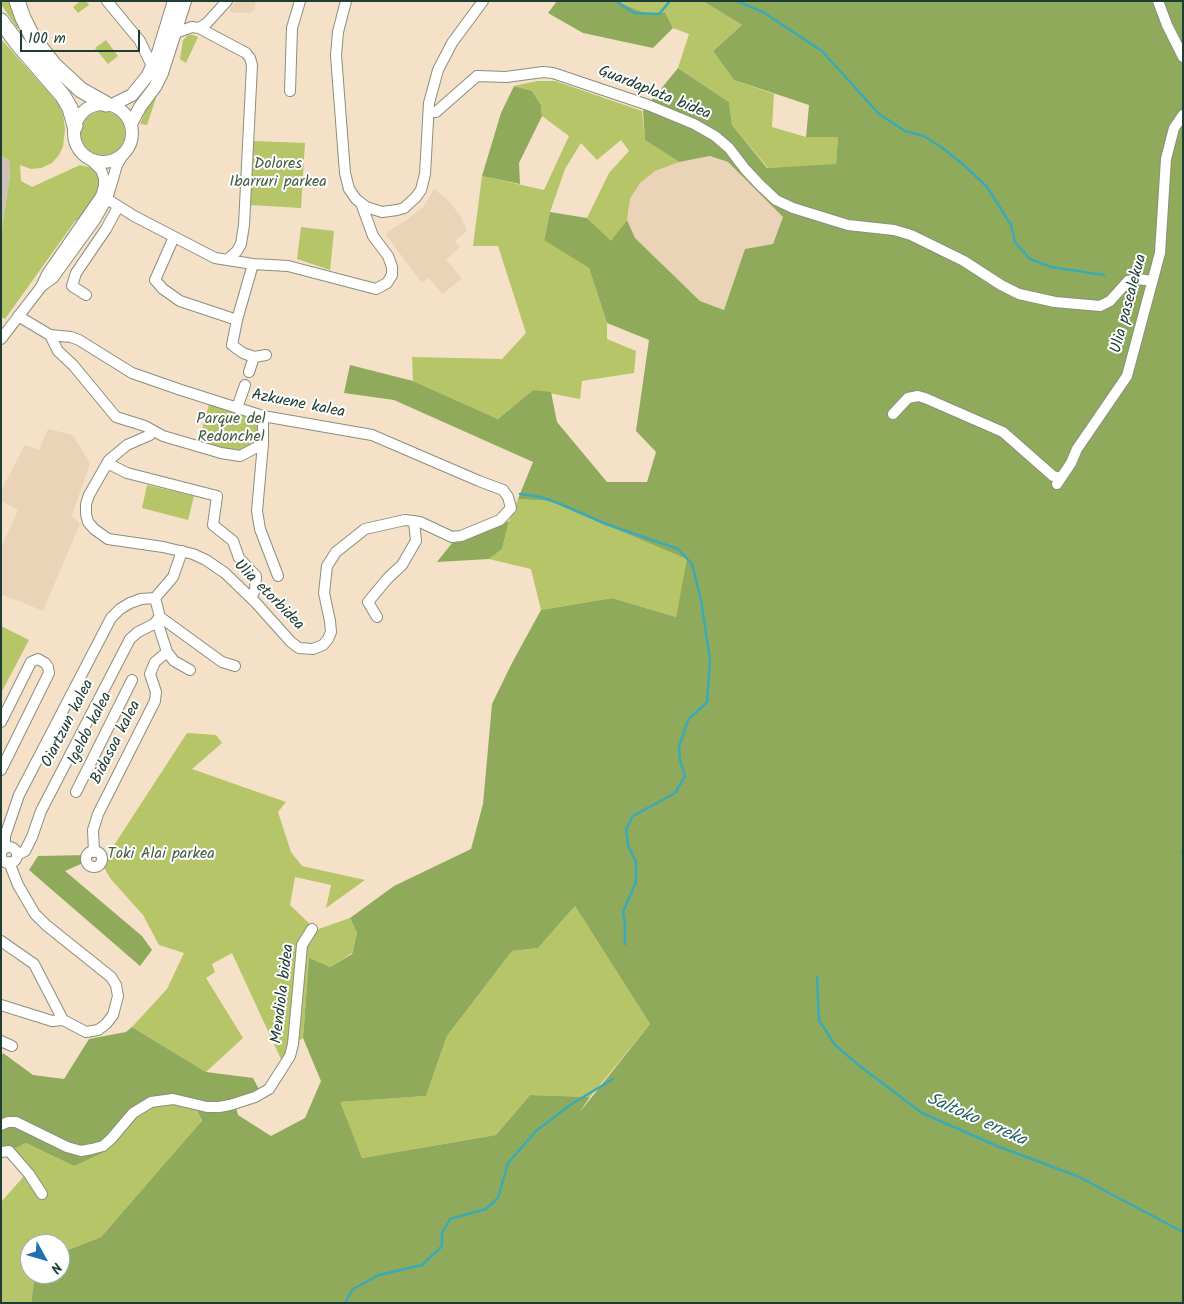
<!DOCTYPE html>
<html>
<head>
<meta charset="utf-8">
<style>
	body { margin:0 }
	#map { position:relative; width:1184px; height:1304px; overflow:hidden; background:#f4e1c7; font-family:Kalam,sans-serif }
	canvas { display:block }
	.frame { position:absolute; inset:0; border:2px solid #1f3d34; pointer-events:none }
	.north { position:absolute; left:20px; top:1234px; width:50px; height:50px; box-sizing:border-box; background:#fff; border:1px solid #a5b1ae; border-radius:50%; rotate:129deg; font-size:14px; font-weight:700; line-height:20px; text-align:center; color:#1f3d34 }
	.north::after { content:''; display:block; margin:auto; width:18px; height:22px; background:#1f6fb2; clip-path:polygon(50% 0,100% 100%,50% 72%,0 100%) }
	.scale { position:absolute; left:20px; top:30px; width:120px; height:22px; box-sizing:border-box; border:2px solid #1f3d34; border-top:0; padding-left:6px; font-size:15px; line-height:18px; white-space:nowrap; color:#1f3d34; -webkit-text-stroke:4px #fff; paint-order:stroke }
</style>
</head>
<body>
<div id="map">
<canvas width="1184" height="1304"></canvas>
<div class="frame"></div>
<div class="north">N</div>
<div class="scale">100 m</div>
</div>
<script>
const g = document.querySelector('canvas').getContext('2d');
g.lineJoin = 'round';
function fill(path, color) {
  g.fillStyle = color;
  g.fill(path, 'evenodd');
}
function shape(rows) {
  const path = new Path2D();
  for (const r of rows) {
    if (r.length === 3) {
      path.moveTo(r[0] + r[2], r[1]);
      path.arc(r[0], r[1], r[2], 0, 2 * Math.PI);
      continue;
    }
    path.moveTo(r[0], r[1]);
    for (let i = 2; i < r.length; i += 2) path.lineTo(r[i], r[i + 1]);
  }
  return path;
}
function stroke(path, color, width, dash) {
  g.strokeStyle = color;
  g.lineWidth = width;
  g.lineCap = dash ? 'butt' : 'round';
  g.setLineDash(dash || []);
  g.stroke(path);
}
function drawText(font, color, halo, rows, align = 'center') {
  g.font = font + ' Kalam,sans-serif';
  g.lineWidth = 4;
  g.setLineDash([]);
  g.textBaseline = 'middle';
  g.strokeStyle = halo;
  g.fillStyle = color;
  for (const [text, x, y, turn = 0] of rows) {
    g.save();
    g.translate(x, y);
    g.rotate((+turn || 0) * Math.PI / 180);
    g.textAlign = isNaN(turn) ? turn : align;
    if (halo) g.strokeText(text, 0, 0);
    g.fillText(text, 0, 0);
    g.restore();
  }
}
fill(shape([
	[237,1,255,1,255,9,250,13,232,13,230,11,230,8],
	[710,156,728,162,783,217,773,244,745,250,725,310,700,301,635,238,627,220,630,199,640,183,655,171,679,162],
	[434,189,449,201,461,217,467,231,455,241,460,247,446,259,462,279,442,294,429,278,422,283,386,235,387,232,393,228,407,220,424,206],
	[48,429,73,435,90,464,72,515,80,524,43,611,1,594,1,548,18,510,1,501,1,491,25,445,39,450]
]), '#ebd3b8');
fill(shape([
	[1,156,9,160,10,176,1,235]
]), '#cdc2b9');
fill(shape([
	[1,1,10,1,13,12,20,28,17,28,1,4],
	[80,1,86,1,89,5,78,13,73,7],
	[616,1,703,1,742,25,713,51,734,80,774,94,772,127,806,137,838,137,836,165,768,168,732,125,729,102,678,68,689,34,673,28,665,12,647,14],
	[188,35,193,35,198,37,186,63,180,59,183,40],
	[1,39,58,103,63,114,65,129,63,147,59,155,52,163,41,168,31,169,20,165,21,181,32,187,80,165,93,168,99,174,101,189,85,215,75,221,5,319,1,317,1,235,10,176,9,160,1,156],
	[106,40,118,56,108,64,95,48],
	[537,81,555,81,642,111,645,140,679,162,655,171,640,183,630,199,627,220,611,242,587,218,609,173,629,151,621,140,597,160,581,143,565,169,550,212,544,239,589,268,607,323,607,339,636,351,634,373,582,381,580,399,533,390,498,419,413,381,412,357,502,359,526,333,498,246,473,246,482,176,544,190,569,136,542,116,541,105,532,91,514,86],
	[155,97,156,98,147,125,140,124,146,110],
	[103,133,22],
	[254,141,305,143,301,208,250,205],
	[301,227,334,231,330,270,297,259],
	[210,401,261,417,261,443,241,452,227,450,199,440],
	[147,485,194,496,188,520,142,508],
	[518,499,549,501,688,559,676,617,612,598,541,610,531,569,489,559,502,549,509,521],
	[1,626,29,640,1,693],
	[187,733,216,735,222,743,192,769,286,802,278,812,291,852,302,866,365,880,326,908,331,885,295,877,290,905,316,930,350,918,357,933,352,953,330,967,309,959,303,1038,296,1043,286,1070,232,953,212,964,215,972,206,978,243,1038,206,1072,132,1027,167,989,184,953,159,945,143,915,110,878,97,855,107,856],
	[575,906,650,1024,590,1097,530,1095,496,1135,362,1158,339,1102,426,1096,447,1036,512,951,538,948],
	[191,1099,202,1122,101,1237,60,1253,60,1244,30,1244,30,1274,35,1274,31,1303,1,1303,1,1202,25,1175,5,1154,26,1143,74,1166,144,1102]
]), '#b5c567');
fill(shape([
	[557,1,616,1,647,14,665,12,673,28,653,48,583,33,548,13],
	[703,1,1183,1,1183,1303,31,1303,35,1274,60,1274,60,1253,101,1237,202,1121,191,1099,144,1102,106,1151,74,1166,26,1143,1,1156,1,1057,3,1053,33,1075,64,1079,89,1039,126,1032,132,1027,206,1072,253,1078,263,1097,236,1107,238,1115,271,1136,305,1118,321,1081,303,1038,309,958,330,967,352,954,357,933,350,918,394,886,471,849,483,804,492,704,512,663,541,610,612,598,676,617,687,559,549,501,518,499,533,462,394,400,344,393,350,365,413,381,498,419,533,390,551,392,557,422,607,482,647,482,656,452,636,431,649,340,607,323,589,268,544,240,550,212,587,218,611,241,627,220,635,238,700,301,724,310,745,249,773,244,783,217,728,162,710,156,679,162,645,140,643,111,678,68,729,102,732,125,767,168,836,164,838,137,806,137,809,105,734,80,713,51,742,25],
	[575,906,650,1024,579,1113,590,1097,530,1095,496,1135,362,1158,340,1102,426,1096,447,1036,512,951,538,948],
	[514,86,532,91,541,105,542,116,519,163,520,184,482,176,501,113],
	[509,521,502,549,489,559,437,562,452,543],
	[88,855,83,863,65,871,142,936,152,950,140,966,29,870,38,856]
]), '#90aa5c');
stroke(shape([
	[616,1,634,13,659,14,670,1],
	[737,1,763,12,822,51,879,114,905,131,924,136,944,149,965,166,987,187,1011,225,1015,242,1030,259,1051,267,1104,275],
	[520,494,541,497,558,503,606,524,678,549,692,564,701,600,710,660,707,702,688,720,679,747,680,760,685,776,675,793,633,816,626,829,628,845,636,862,636,882,623,912,625,925,625,944],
	[1182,852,1183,853],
	[817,977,819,1020,835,1045,861,1067,922,1113,997,1146,1077,1176,1183,1232],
	[345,1303,353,1289,379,1275,422,1265,442,1246,442,1233,450,1219,486,1209,498,1198,508,1163,536,1131,570,1105,613,1079]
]), '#3aabb6', 2.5);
const minor = shape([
	[107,1,140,41,152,66],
	[346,1,338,32,336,55,345,173,349,189,356,199,366,207,382,212,397,210,404,208,416,197,421,190,425,174,429,103,438,70,452,43,483,1],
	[1158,1,1167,25,1183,57],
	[199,28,207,23,227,1],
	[175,33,192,27,199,28,246,53,250,58,252,65,244,225,241,244,237,251,227,260],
	[290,91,292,28,300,1],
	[429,112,436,112,477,76,506,77,543,72,553,73,648,105,694,124,715,136,729,148,745,169,760,185,776,200,793,208,848,225,894,230,911,235,964,261,1001,285,1019,294,1055,302,1100,306,1110,301,1128,281,1138,279,1152,281],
	[107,199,134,216,215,258,253,264,288,266,376,289,387,283,392,275,392,267,388,256,373,236,361,203],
	[174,237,155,280,163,289,180,301,237,320,253,264],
	[42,286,53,278,95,220,107,199,117,165,124,153],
	[86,295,72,286,76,273,106,229,118,207],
	[18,316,50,335,71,337,79,340,132,373,181,390,263,416,372,435,479,481,503,490,508,497,511,508,500,520,461,536,452,537,420,522,405,520,365,529,336,552,327,566,324,593,330,621,331,632,328,639,323,645,313,649,299,648,291,642,256,603,225,573,206,560,193,554,163,547,108,539,94,529,88,522,86,514,86,504,89,495,109,460,127,445,150,435,152,430],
	[237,320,232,345,243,353,254,357,266,355],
	[50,335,58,351,73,365,116,417,145,426,163,436,221,453,240,456,263,444],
	[1,339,41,287,47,274,101,196,104,186,104,178,101,170,91,160],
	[249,372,254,357],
	[237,408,245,385],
	[893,414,908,398,918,396,925,398,1003,432,1053,476,1061,478],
	[263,416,263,444,257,511,260,529,278,576],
	[107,463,127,473,217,496,213,525,233,541,239,558,256,576,255,590,251,598],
	[1057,484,1071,463,1077,449,1127,376,1160,253,1166,159,1174,128,1183,115],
	[155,598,160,617,222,662,235,666],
	[155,598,173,577,182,551],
	[377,617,368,602,388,578,402,565,413,546,416,541,414,521],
	[157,621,167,652,174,661,190,670],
	[1,722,31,662,38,659,45,663,48,667,49,673,1,770],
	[76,792,132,680],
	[9,855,8],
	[5,848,5,836,19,795,111,618,120,609,130,603,141,599,155,598],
	[94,859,8],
	[94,852,93,830,98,814,155,701,156,692,150,674,155,662,167,652],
	[17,855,25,851,32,837,41,811,130,639,138,632,154,624,160,617],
	[1,941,34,964,63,1020,86,1032,98,1030,106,1024,113,1015,118,996,116,985,111,977,46,925,35,914,18,885,9,862],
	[1,1005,52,1021,63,1020],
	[1,1041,12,1046],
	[1,1125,8,1122,16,1122,67,1147,81,1151,92,1149,103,1146,111,1139,133,1113,151,1102,173,1099,207,1107,219,1107,230,1105,255,1097,269,1089,290,1056,293,1044,302,945,312,929],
	[1,1152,9,1151,29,1174,42,1194]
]);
const major = shape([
	[103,133,29],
	[112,105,132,95,148,75,158,53,174,1],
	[131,124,140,107,155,87,162,73,185,1]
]);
const highway = shape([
	[17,1,23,18,33,38,54,65,81,90,106,104],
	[1,21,18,44,63,96,70,108,75,126]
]);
stroke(minor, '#8a8f7e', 12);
stroke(major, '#8a8f7e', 14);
stroke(highway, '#8a8f7e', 17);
stroke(minor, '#fff', 10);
stroke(major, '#fff', 12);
stroke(highway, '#fff', 15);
drawText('16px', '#1f3d34', '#fff', [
	["Guardaplata bidea",654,94,22],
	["Ulia pasealekua",1130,304,-75],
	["Azkuene kalea",298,405,11],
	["Ulia etorbidea",268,596,45],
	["Oiartzun kalea",69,724,-63],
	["Igeldo kalea",91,729,-63],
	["Bidasoa kalea",117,743,-63],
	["Mendiola bidea",284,994,-83]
]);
drawText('16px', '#445f41', '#fff', [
	["Dolores",278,165],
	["Ibarruri parkea",278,183],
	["Parque del",231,420],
	["Redonchel",231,438],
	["Toki Alai parkea",161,855]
]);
drawText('italic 18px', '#286462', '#fff', [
	["Saltoko erreka",976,1121,24]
]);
</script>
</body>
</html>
